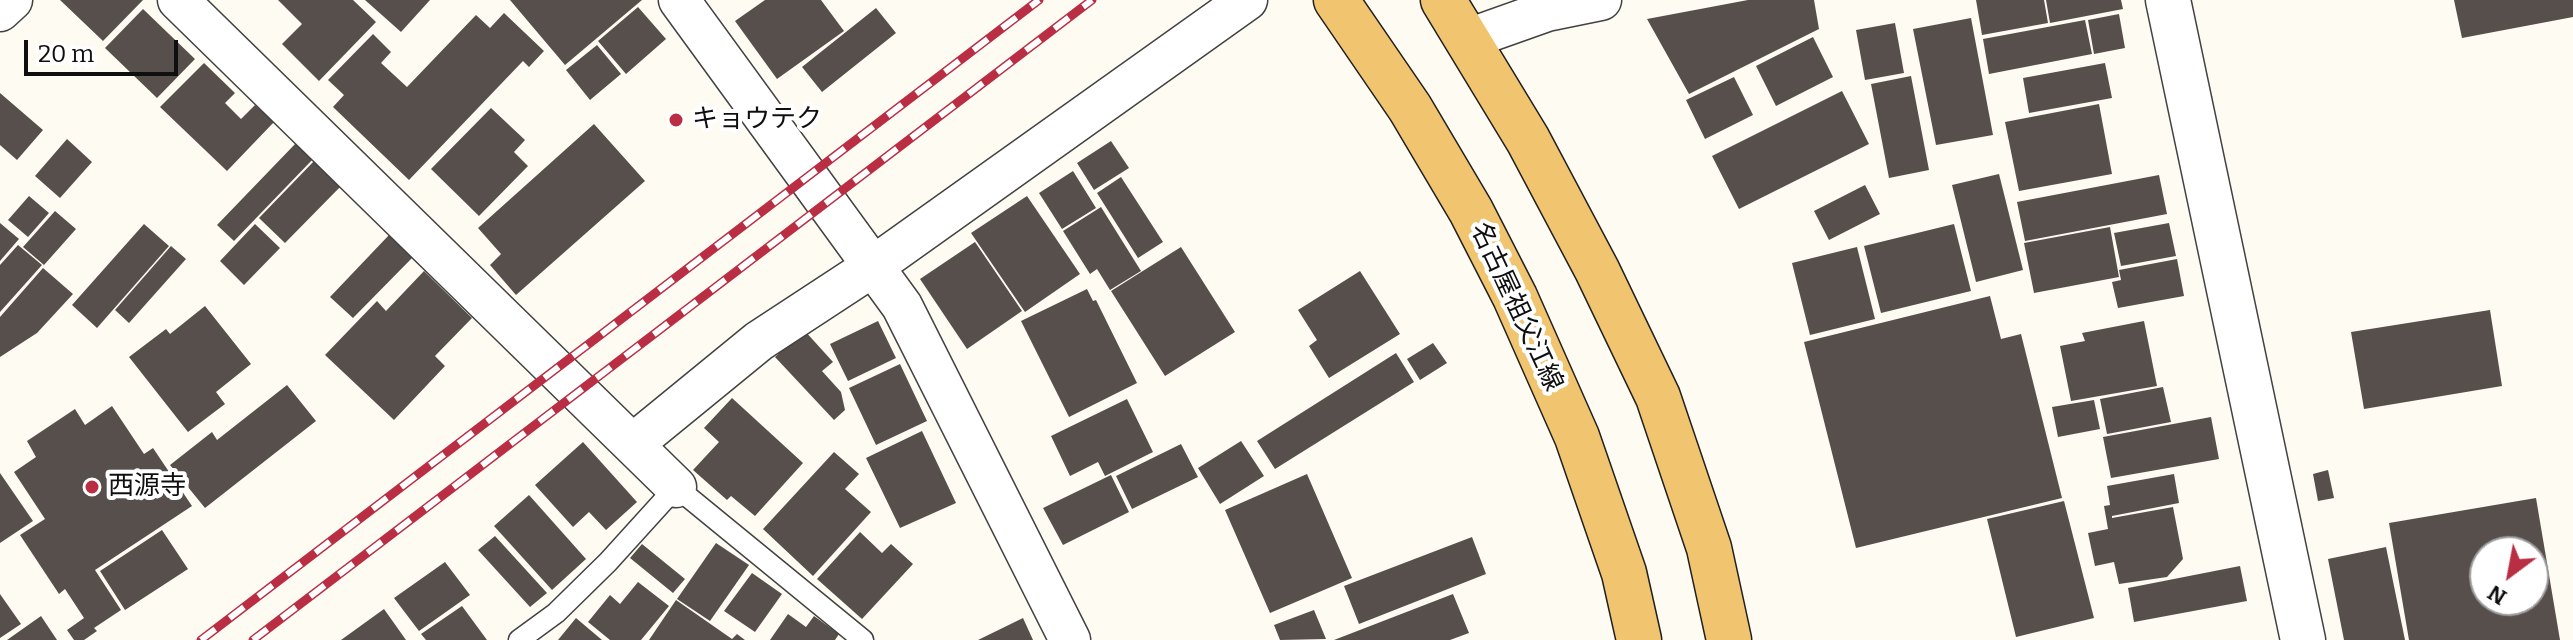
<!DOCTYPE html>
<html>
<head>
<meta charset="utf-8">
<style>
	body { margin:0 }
	#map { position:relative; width:2573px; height:640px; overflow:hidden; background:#fefbf2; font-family:Bitter,serif }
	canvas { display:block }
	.north { position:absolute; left:2469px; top:536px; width:80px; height:80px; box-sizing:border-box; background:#fff; border:2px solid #9f9f9f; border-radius:50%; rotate:212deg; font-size:22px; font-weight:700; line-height:32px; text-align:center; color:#0f0f0f }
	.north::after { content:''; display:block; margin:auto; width:28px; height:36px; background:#b92e43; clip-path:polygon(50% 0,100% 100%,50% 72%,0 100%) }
	.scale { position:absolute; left:24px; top:40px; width:154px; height:36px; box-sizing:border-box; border:4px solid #0f0f0f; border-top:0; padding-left:10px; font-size:24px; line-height:28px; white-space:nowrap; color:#0f0f0f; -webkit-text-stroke:6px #fff; paint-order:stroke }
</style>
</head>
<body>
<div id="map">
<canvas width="2573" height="640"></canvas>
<div class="north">N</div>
<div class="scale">20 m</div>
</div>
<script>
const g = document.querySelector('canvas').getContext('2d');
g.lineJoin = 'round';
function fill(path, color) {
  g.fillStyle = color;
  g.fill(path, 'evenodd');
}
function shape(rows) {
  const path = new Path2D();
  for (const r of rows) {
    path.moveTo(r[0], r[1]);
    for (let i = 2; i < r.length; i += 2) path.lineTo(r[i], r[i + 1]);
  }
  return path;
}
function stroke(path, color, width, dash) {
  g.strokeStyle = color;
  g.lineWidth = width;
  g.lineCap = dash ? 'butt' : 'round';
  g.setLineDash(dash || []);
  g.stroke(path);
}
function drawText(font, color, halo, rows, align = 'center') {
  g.font = font + ' Bitter,"Noto Sans JP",serif';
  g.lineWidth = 8;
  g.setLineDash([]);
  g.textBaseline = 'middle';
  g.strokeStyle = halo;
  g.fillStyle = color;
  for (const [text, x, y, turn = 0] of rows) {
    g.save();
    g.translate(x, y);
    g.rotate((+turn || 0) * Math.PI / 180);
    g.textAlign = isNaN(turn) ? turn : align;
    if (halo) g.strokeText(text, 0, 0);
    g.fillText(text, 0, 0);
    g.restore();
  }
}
fill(shape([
	[60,0,143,0,103,41],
	[278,0,353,0,376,22,319,81,282,44,302,24],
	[365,0,430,0,401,32],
	[510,0,642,0,565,65],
	[765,0,821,0,844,31,777,79,735,21],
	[1748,0,1814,0,1819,29,1689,94,1647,19],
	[1976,0,2044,0,2048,23,1982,35],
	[2046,0,2121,0,2123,9,2050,23],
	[2454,0,2573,0,2573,17,2462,38],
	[638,7,666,39,626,74,598,41],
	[876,8,896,33,822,92,802,67],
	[143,9,195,59,157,98,105,48],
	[504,13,544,51,529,67,523,61,409,180,333,107,344,95,328,80,373,34,391,52,381,63,407,87,476,15,490,28],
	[2119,14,2125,48,2094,54,2088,20],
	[1971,18,1993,135,1936,145,1913,29],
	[2085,20,2092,54,1989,74,1983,39],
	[1895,23,1904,73,1865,80,1856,30],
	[1813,37,1833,77,1776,106,1756,66],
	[597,45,621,74,590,100,566,70],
	[204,63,235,93,225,103,241,119,255,105,274,122,227,171,160,107],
	[2105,63,2112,98,2029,113,2023,78],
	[1911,76,1929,170,1889,178,1871,84],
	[1734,77,1753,115,1705,139,1686,100],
	[1842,91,1869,144,1739,209,1712,156],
	[0,93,43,130,17,160,0,145],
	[2099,104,2112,174,2019,191,2005,122],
	[491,108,525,140,514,152,528,166,479,216,431,169],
	[594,124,645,181,516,295,490,265,501,254,478,228],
	[67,139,92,162,60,198,35,176],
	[1111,141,1129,168,1094,190,1077,163],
	[297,142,314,158,234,241,217,225],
	[316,159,342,185,285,243,259,218],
	[1073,171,1096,208,1062,229,1039,193],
	[1999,174,2023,270,1976,282,1952,185],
	[2159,175,2167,214,2025,241,2017,202],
	[1121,177,1163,242,1138,258,1097,193],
	[1865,185,1880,214,1829,240,1814,211],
	[29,196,49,213,28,237,8,220],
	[1027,196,1080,274,1025,312,971,233],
	[1101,207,1141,271,1110,290,1097,269,1090,274,1063,231],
	[55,211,76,229,44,265,23,247],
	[0,223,19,239,0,261],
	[2169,223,2176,256,2121,266,2114,233],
	[144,224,169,246,97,328,72,305],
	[255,224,280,248,244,285,220,261],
	[1954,224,1971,291,1881,313,1864,246],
	[2110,227,2119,277,2034,293,2024,243],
	[389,235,413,257,353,318,330,297],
	[975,242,1022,311,967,349,920,279],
	[18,245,42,265,0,312,0,265],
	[171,246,186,259,129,323,115,310],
	[1181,247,1235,332,1165,376,1111,291],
	[1857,247,1875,319,1810,335,1792,263],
	[2177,259,2184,296,2118,308,2112,282,2121,280,2119,270],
	[43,268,73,294,37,333,0,357,0,317],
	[424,271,472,318,435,356,445,366,394,420,325,355,377,301,386,311],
	[1360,271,1400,334,1329,378,1309,346,1317,340,1298,310],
	[1087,289,1093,301,1096,300,1137,383,1069,417,1021,321],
	[1990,296,2001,339,2021,334,2062,498,1856,548,1804,342],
	[205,306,251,364,216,392,225,404,188,432,129,357,166,329,170,334],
	[2490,310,2502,386,2364,409,2351,332],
	[878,321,896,358,848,381,830,344],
	[2144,321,2157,386,2071,401,2060,346,2085,341,2082,333],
	[804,330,833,362,822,371,841,392,845,410,834,420,775,357],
	[1433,343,1447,363,1420,380,1407,359],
	[1396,353,1414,382,1275,469,1257,441],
	[900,364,927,421,876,445,849,388],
	[287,385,316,421,205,508,170,465,212,432,217,440],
	[2163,387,2171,422,2107,434,2100,399],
	[732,398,803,463,755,516,731,496,727,500,693,470,719,442,704,428],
	[1127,399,1153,452,1105,476,1098,462,1070,476,1051,436],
	[2094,400,2100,429,2058,437,2052,407],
	[112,406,144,454,153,448,192,506,95,570,121,610,94,628,97,631,84,640,74,640,67,630,84,618,65,589,59,594,20,535,45,519,14,472,36,457,27,441,75,409,85,425],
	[2211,417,2219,459,2111,478,2103,437],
	[922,431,956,503,900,528,866,458],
	[1241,441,1264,476,1220,504,1198,468],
	[583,442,637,502,606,530,589,512,573,527,535,485],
	[1181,444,1198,477,1132,509,1116,476],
	[834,452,859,474,845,489,871,512,813,576,763,529],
	[2328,470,2334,498,2318,501,2313,474],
	[0,473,33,521,0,543],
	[1307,474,1352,578,1270,613,1225,510],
	[2174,474,2179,503,2112,516,2112,518,2173,507,2183,559,2167,577,2119,584,2114,562,2095,566,2088,533,2108,529,2104,506,2110,505,2107,486],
	[1111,475,1129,512,1063,545,1043,508],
	[529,495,586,559,552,590,494,526],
	[2536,498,2560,640,2409,640,2389,523],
	[2485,552,2533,552,2533,600,2485,600],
	[2064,501,2094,618,2016,637,1987,519],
	[162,530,188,569,125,610,100,571],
	[860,532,882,553,891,544,913,564,862,619,817,579],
	[495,536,547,593,530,607,478,550],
	[1472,537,1486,574,1359,624,1344,586],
	[716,543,749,565,710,621,677,599],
	[642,544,685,579,673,593,630,558],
	[2386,547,2405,640,2344,640,2328,559],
	[445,562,470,595,419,631,394,598],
	[2240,566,2247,601,2134,622,2128,588],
	[752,573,782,594,755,632,724,611],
	[638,582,669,606,641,640,610,640,588,622,610,595,620,604],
	[0,594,21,624,0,638],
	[1453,594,1469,633,1450,640,1334,640],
	[676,600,732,639,737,634,745,640,649,640],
	[462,606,487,640,426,640,421,634],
	[384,609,406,640,341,640],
	[1314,610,1326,639,1280,640,1274,625],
	[788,614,806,627,814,616,839,634,835,640,770,640],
	[41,616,57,640,7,640],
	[576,618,602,640,558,640],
	[1023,618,1033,640,978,640]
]), '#574f4c');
const service = shape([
	[519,640,556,613,608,562,676,487,863,640]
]);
const minor = shape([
	[178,0,676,487],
	[679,0,902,306,1070,640],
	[0,11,12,0],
	[1468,39,1547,11,1601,0],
	[633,444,759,341,875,265,1247,0]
]);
const tertiary = shape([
	[2168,0,2303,640]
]);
const primary = shape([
	[1336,0,1410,108,1471,211,1515,297,1577,437,1624,573,1639,640],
	[1443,0,1528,140,1597,270,1658,397,1709,548,1729,640]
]);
stroke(service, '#424242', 23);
stroke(minor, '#424242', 43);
stroke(tertiary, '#424242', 47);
stroke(primary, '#202020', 47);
stroke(service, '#fff', 20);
stroke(minor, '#fff', 40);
stroke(tertiary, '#fff', 44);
stroke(primary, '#f1c46f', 44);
const rail = shape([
	[201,640,1039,0],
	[253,640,1092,0]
]);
stroke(rail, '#b92e43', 9);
stroke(rail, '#fff', 6, [18]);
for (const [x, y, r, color] of [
	[676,120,8,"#b92e43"],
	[92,487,8,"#b92e43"]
]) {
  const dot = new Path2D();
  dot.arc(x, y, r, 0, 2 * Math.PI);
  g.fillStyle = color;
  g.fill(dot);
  stroke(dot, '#fff', 3);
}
drawText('26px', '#0f0f0f', '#fff', [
	["キョウテク",692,120],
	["西源寺",108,487]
], 'left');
drawText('26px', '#0f0f0f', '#fff', [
	["名古屋祖父江線",1516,307,65]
]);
</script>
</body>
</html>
